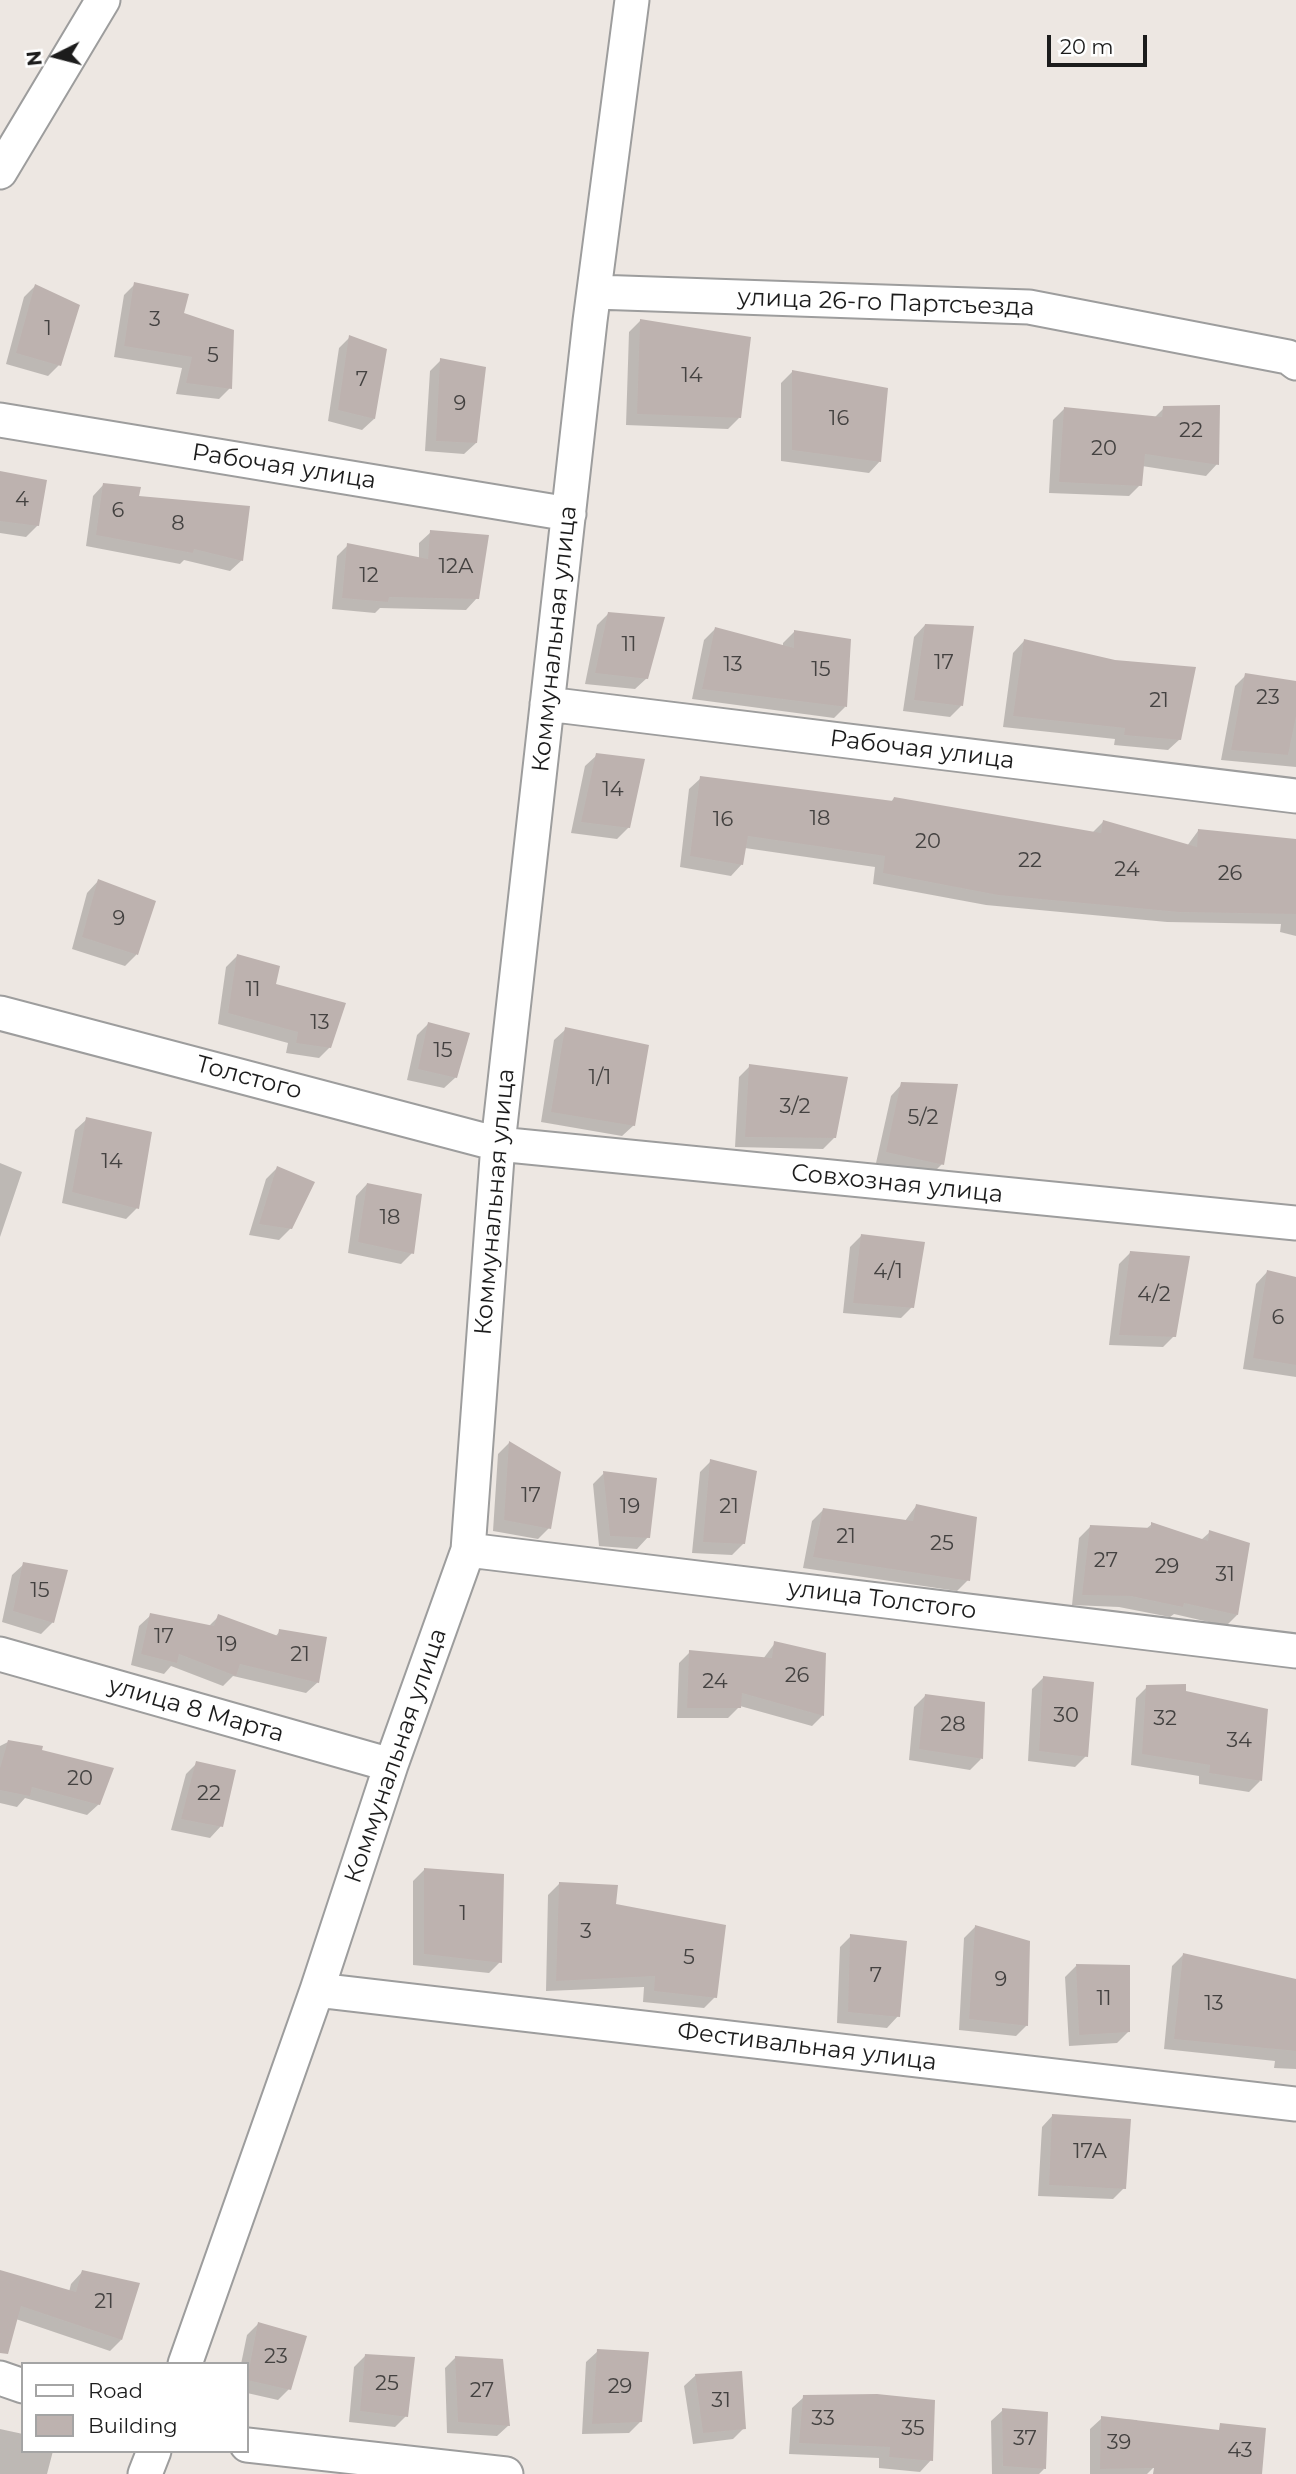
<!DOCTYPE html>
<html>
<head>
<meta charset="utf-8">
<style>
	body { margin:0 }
	#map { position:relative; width:1296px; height:2474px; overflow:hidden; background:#ede7e2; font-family:Montserrat,sans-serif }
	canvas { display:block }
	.legend { position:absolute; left:21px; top:2362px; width:228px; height:91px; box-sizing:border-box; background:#fff; border:2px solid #a4a4a4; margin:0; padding:9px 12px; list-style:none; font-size:21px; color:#1c1c1c }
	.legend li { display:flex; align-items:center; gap:14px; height:35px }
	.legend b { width:35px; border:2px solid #a4a4a4 }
	.north { position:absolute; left:21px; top:21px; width:70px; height:70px; -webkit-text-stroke:5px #fff; paint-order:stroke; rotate:264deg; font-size:19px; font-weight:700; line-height:28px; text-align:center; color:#1c1c1c }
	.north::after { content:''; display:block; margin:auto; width:24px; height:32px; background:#1c1c1c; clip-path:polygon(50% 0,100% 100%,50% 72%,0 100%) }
	.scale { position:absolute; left:1047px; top:35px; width:100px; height:32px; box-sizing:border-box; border:4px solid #1c1c1c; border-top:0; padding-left:9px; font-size:21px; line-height:24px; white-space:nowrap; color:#1c1c1c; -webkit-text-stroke:5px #fff; paint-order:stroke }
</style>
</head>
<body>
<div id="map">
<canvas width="1296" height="2474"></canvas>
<ul class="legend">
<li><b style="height:9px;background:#fff"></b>Road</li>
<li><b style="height:19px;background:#bdb2af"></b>Building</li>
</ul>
<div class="north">N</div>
<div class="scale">20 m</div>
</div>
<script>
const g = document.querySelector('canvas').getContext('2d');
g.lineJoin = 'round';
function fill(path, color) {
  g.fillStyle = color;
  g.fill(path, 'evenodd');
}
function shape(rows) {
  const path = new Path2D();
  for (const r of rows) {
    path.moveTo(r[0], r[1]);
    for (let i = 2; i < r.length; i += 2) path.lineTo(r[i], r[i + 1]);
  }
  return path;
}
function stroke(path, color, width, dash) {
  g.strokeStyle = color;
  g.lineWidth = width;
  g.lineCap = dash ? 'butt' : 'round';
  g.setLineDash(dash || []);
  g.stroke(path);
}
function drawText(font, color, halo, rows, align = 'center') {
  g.font = font + ' Montserrat,sans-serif';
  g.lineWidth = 5;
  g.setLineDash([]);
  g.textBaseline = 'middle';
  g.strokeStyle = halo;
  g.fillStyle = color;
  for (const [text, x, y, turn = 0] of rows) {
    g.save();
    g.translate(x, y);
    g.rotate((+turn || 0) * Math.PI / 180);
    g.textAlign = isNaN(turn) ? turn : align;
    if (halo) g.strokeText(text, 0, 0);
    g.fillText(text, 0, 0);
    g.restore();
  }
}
fill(shape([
	[135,284,182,314,230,388,219,399,176,394,182,368,114,357,124,295],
	[35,286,59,365,48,376,6,364,24,297],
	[640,321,739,418,728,429,626,425,629,332],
	[350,337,374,419,362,430,328,421,339,348],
	[441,360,476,443,464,454,425,451,430,371],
	[792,372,880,461,869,473,781,461,781,383],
	[1164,408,1217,464,1206,476,1142,466,1140,485,1129,496,1049,493,1053,420,1064,409,1154,418],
	[0,475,38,525,26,537,0,533],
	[104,484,137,497,242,560,230,571,184,560,180,564,86,546,93,496],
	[431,532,477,598,466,610,380,608,375,613,332,609,337,556,348,545,419,559,419,543],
	[608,614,647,678,635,689,585,684,597,625],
	[925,625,961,706,950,717,903,711,914,637],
	[715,629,783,647,783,643,794,632,845,707,834,718,692,699,704,640],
	[1024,641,1180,739,1168,750,1114,745,1115,739,1003,727,1013,653],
	[1246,675,1296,683,1296,767,1221,760,1235,686],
	[597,755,629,827,617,839,571,833,585,766],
	[701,778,890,803,894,798,1092,833,1103,822,1187,846,1198,831,1296,841,1296,936,1280,932,1281,924,1167,922,986,905,873,884,875,867,745,848,742,864,731,876,680,867,689,789],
	[98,881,154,902,136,955,125,966,72,949,87,893],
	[237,956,330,1047,319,1058,286,1053,288,1043,218,1024,226,967],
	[428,1024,456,1077,444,1088,407,1080,417,1035],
	[566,1029,634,1125,622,1136,541,1122,554,1040],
	[750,1066,834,1138,823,1149,735,1147,739,1077],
	[902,1084,942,1164,931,1175,876,1163,891,1096],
	[87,1119,137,1208,126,1219,62,1203,75,1130],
	[0,1163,22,1172,0,1237],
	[277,1168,291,1228,279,1240,249,1235,266,1179],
	[367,1184,412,1253,401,1264,348,1253,356,1196],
	[861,1236,912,1307,901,1318,843,1313,850,1247],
	[1130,1253,1174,1336,1163,1347,1109,1345,1119,1264],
	[1267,1272,1296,1279,1296,1377,1243,1369,1256,1284],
	[509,1443,549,1528,538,1539,493,1531,498,1454],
	[711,1461,744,1543,732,1555,692,1553,700,1472],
	[604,1473,648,1537,637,1549,599,1546,593,1484],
	[916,1506,968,1580,957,1591,803,1568,812,1521,823,1510,905,1521],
	[1152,1524,1201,1540,1210,1532,1237,1615,1226,1626,1174,1614,1170,1617,1119,1607,1072,1605,1079,1538,1090,1527,1146,1529],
	[24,1564,53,1622,41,1634,2,1622,12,1575],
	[151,1615,209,1626,219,1616,275,1637,280,1631,318,1682,306,1693,233,1676,223,1686,171,1666,164,1674,131,1665,139,1626],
	[775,1643,823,1715,812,1726,740,1706,728,1718,677,1718,679,1663,690,1652,763,1659],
	[1043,1678,1086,1756,1075,1767,1028,1761,1032,1689],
	[1147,1687,1184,1693,1260,1781,1249,1792,1199,1784,1199,1776,1131,1765,1136,1698],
	[925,1696,981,1759,970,1770,909,1760,914,1707],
	[8,1742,40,1752,99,1804,87,1815,25,1798,17,1807,0,1803,0,1746],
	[197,1763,221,1826,210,1838,171,1830,186,1774],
	[424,1870,500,1962,489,1973,413,1965,413,1881],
	[559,1884,615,1905,715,1997,704,2008,643,2002,644,1987,546,1991,548,1895],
	[975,1927,1027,2025,1016,2036,959,2030,964,1938],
	[851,1936,898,2016,887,2028,837,2023,840,1947],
	[1183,1955,1296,1981,1296,2069,1274,2068,1275,2061,1164,2049,1172,1966],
	[1076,1966,1129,2031,1117,2043,1069,2046,1065,1977],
	[1053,2115,1124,2188,1113,2199,1038,2196,1042,2127],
	[0,2272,69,2292,71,2284,82,2272,121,2340,110,2351,10,2317,0,2318],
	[258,2324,289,2389,278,2400,247,2393,247,2364,241,2364,247,2335],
	[598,2351,640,2422,629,2433,582,2434,586,2362],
	[365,2356,406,2416,395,2427,349,2422,354,2367],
	[456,2357,509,2425,497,2436,447,2433,445,2368],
	[696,2375,744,2428,733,2439,693,2444,684,2386],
	[804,2397,931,2460,920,2472,879,2468,879,2458,789,2454,792,2408],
	[1003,2410,1044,2469,1039,2474,992,2474,991,2421],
	[1102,2418,1137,2420,1154,2467,1147,2474,1090,2474,1090,2429],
	[0,2429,23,2434,23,2451,53,2451,47,2474,0,2474]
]), '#0003');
fill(shape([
	[134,282,189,294,184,313,234,330,232,389,186,383,192,357,124,346],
	[35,284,80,305,61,366,16,353],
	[640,319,751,337,741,418,637,414],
	[349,335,387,349,375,419,338,410],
	[440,358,486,367,477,443,436,441],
	[792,370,888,388,881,462,792,450],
	[1220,405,1219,465,1145,454,1142,486,1059,482,1064,407,1162,417,1163,406],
	[0,471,47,480,39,526,0,521],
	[103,483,141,487,139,496,250,506,243,561,194,549,193,553,96,535],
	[430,530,489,535,479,599,389,597,388,602,342,598,347,543,428,559],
	[608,612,665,617,648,679,595,673],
	[925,624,974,626,963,706,914,700],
	[715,627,794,648,794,630,851,639,847,707,702,689],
	[1024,639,1115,660,1196,667,1181,740,1124,735,1125,728,1013,716],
	[1245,673,1296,681,1296,716,1288,755,1231,750],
	[596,753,645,759,630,828,581,822],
	[700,776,893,801,894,797,1101,833,1103,820,1197,847,1198,829,1296,839,1296,914,1179,912,998,895,883,873,885,856,748,836,743,865,690,856],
	[98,879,156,901,138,955,82,937],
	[237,954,280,966,276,984,346,1003,331,1048,296,1043,298,1032,228,1013],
	[428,1022,470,1033,457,1078,418,1069],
	[565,1027,649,1045,635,1126,551,1112],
	[749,1064,848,1077,836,1138,745,1137],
	[901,1082,958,1084,944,1165,886,1152],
	[86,1117,152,1132,139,1209,72,1192],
	[277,1166,315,1182,292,1229,259,1224],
	[367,1183,422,1194,414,1254,358,1242],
	[861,1234,925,1242,914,1308,853,1303],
	[1130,1251,1190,1256,1176,1337,1119,1335],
	[1267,1270,1296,1277,1296,1365,1253,1358],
	[509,1441,561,1472,551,1529,504,1520],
	[710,1459,757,1471,745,1544,703,1542],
	[603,1471,657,1478,650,1538,610,1536],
	[916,1504,977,1517,970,1581,813,1557,823,1508,913,1521],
	[1151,1522,1208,1541,1209,1530,1250,1543,1238,1615,1184,1603,1183,1607,1131,1596,1082,1595,1090,1525,1151,1528],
	[23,1562,68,1570,54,1623,13,1611],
	[150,1613,214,1626,218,1614,278,1636,279,1629,327,1637,319,1683,240,1664,236,1676,179,1654,177,1663,141,1654],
	[774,1641,826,1653,824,1716,742,1693,741,1708,687,1708,689,1650,772,1658],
	[1043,1676,1094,1682,1088,1757,1039,1751],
	[1186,1684,1186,1691,1268,1709,1262,1781,1209,1773,1210,1765,1142,1754,1146,1685],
	[925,1694,985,1702,983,1759,919,1749],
	[8,1740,43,1746,42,1750,114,1768,100,1805,32,1787,30,1796,0,1790,0,1768],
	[196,1761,236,1770,223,1827,181,1819],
	[424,1868,504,1874,502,1963,424,1954],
	[559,1882,618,1885,616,1904,726,1925,717,1998,654,1991,655,1976,556,1981],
	[975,1925,1030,1941,1028,2026,969,2019],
	[850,1934,907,1941,900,2017,848,2012],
	[1183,1953,1296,1979,1296,2051,1174,2039],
	[1076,1964,1130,1965,1130,2032,1079,2035],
	[1052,2114,1131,2119,1126,2189,1049,2185],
	[0,2270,76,2292,82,2270,140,2283,122,2340,21,2306,8,2354,0,2353],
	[258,2322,307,2336,291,2390,247,2380],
	[597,2349,649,2352,642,2422,592,2424],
	[365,2354,415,2357,408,2417,360,2411],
	[455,2356,503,2359,510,2426,458,2422],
	[742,2371,746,2429,703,2433,695,2374],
	[877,2394,935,2400,933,2461,889,2457,890,2447,799,2443,803,2395],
	[1002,2408,1048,2412,1046,2469,1003,2466],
	[1101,2416,1219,2430,1220,2423,1266,2428,1262,2474,1153,2474,1154,2468,1100,2469]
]), '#bdb2af');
const minor = shape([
	[0,172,103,0],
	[595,292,1029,307,1288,357,1296,363],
	[0,420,569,514],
	[547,704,1296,796],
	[0,1013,498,1144,1296,1223],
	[468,1550,1296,1651],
	[0,1654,391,1765],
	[317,1990,1296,2104],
	[185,2364,317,1990,391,1765,468,1550,498,1144,590,321,632,0],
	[0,2378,23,2386],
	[247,2445,506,2474],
	[145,2474,154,2451]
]);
stroke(minor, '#9d9d9d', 37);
stroke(minor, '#fff', 33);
drawText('21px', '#444241', null, [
	["3",155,320],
	["1",48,329],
	["5",213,356],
	["14",692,376],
	["7",362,380],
	["9",460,404],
	["16",839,419],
	["22",1191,431],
	["20",1104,449],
	["4",22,500],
	["6",118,511],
	["8",178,524],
	["12А",456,567],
	["12",369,576],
	["11",629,645],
	["17",944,663],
	["13",733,665],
	["15",821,670],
	["23",1268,698],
	["21",1159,701],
	["14",613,790],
	["18",820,819],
	["16",723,820],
	["20",928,842],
	["22",1030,861],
	["24",1127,870],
	["26",1230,874],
	["9",119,919],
	["11",253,990],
	["13",320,1023],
	["15",443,1051],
	["1/1",600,1078],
	["3/2",795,1107],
	["5/2",923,1118],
	["14",112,1162],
	["18",390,1218],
	["4/1",888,1272],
	["4/2",1154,1295],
	["6",1278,1318],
	["17",531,1496],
	["19",630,1507],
	["21",729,1507],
	["21",846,1537],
	["25",942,1544],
	["27",1106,1561],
	["29",1167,1567],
	["31",1225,1575],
	["15",40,1591],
	["17",164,1637],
	["19",227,1645],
	["21",300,1655],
	["26",797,1676],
	["24",715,1682],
	["30",1066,1716],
	["32",1165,1719],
	["28",953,1725],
	["34",1239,1741],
	["20",80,1779],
	["22",209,1794],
	["1",463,1914],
	["3",586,1932],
	["5",689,1958],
	["7",876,1976],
	["9",1001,1980],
	["11",1104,1999],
	["13",1214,2004],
	["17А",1090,2152],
	["21",104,2302],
	["23",276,2357],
	["25",387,2384],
	["29",620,2387],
	["27",482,2391],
	["31",721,2401],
	["33",823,2419],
	["35",913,2429],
	["37",1025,2439],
	["39",1119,2443],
	["43",1240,2451]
]);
drawText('24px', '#1c1c1c', '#fff', [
	["улица 26-го Партсъезда",886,303,2],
	["Рабочая улица",284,467,9],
	["Коммунальная улица",555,639,-84],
	["Рабочая улица",922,750,7],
	["Толстого",249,1078,15],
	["Совхозная улица",897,1184,6],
	["Коммунальная улица",495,1202,-85],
	["улица Толстого",882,1600,7],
	["улица 8 Марта",196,1710,16],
	["Коммунальная улица",396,1756,-71],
	["Фестивальная улица",807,2047,7]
]);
</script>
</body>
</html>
